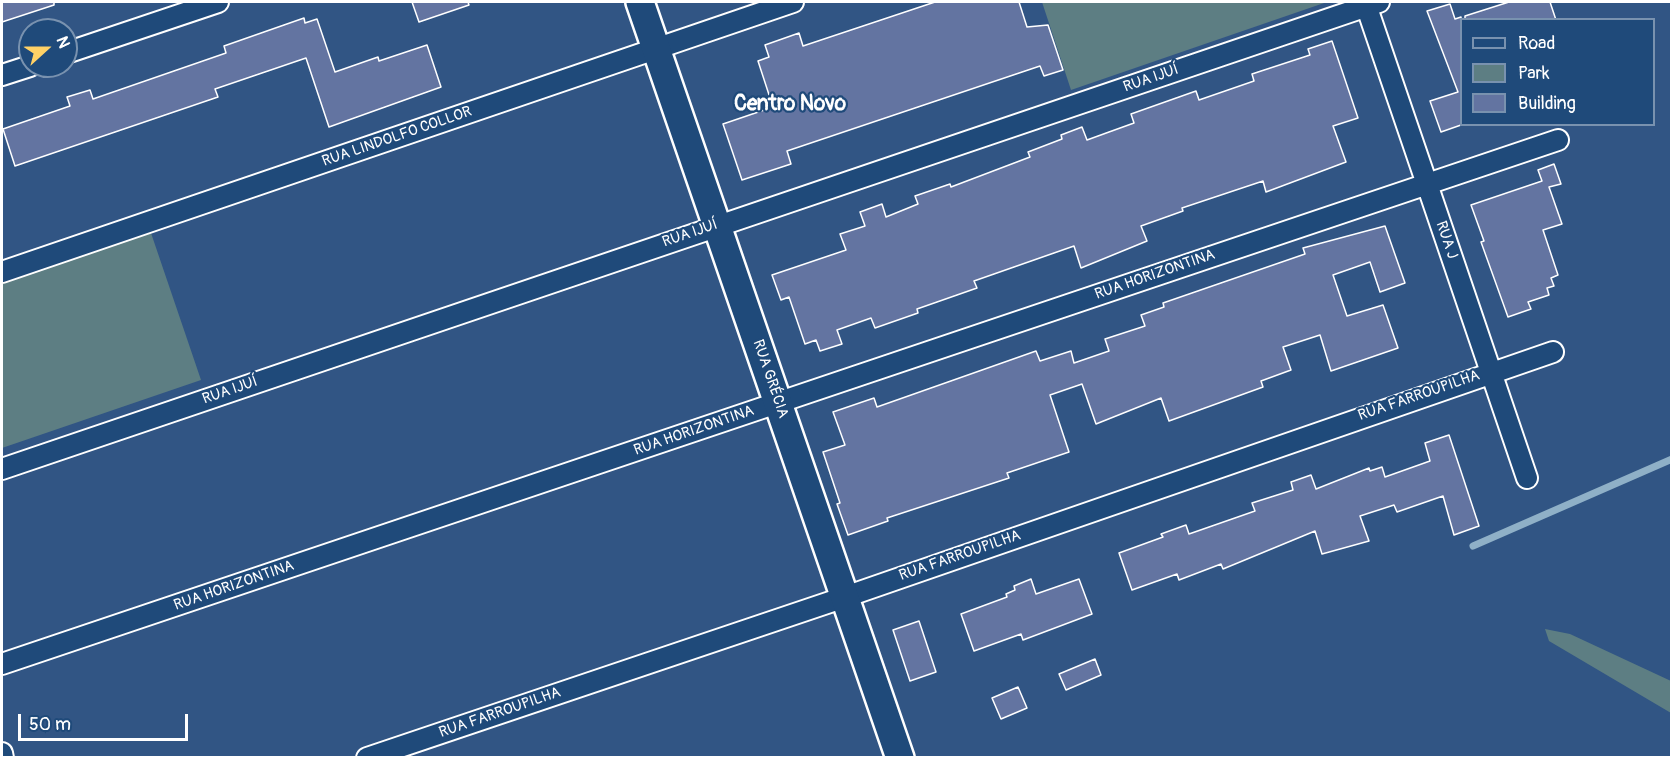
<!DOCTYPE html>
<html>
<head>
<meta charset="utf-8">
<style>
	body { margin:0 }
	#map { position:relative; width:1673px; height:759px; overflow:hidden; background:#315584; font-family:Pangolin,sans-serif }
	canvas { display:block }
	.frame { position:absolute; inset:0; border:3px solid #fff; pointer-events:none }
	.legend { position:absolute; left:1460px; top:18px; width:195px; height:108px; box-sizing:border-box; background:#1f4a7a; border:2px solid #7992af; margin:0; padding:8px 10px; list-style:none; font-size:18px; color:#fff }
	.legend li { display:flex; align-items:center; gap:12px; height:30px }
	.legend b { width:30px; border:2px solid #7992af }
	.north { position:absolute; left:18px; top:18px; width:60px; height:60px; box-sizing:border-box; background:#1f4a7a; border:2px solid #7992af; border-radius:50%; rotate:69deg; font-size:16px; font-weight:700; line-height:24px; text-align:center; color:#fff }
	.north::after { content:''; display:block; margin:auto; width:21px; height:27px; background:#ffd166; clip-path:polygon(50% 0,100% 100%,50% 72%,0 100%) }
	.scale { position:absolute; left:18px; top:714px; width:170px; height:27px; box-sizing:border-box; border:3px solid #fff; border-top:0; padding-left:8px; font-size:18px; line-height:21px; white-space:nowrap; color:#fff; -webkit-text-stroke:4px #1f4a7a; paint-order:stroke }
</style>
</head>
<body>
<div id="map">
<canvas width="1673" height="759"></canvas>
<div class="frame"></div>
<ul class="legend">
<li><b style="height:8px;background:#1f4a7a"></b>Road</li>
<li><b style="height:16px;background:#5d7e83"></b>Park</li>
<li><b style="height:16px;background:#6374a1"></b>Building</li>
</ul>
<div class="north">N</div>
<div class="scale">50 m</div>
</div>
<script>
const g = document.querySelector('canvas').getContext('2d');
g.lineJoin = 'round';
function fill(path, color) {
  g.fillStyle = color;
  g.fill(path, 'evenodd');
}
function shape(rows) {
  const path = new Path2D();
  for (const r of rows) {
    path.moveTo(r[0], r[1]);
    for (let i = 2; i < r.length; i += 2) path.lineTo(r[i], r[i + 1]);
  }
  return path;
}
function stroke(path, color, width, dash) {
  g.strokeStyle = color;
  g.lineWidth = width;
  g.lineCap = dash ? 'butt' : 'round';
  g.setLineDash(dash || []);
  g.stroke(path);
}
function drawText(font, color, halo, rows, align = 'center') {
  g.font = font + ' Pangolin,sans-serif';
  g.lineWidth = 4.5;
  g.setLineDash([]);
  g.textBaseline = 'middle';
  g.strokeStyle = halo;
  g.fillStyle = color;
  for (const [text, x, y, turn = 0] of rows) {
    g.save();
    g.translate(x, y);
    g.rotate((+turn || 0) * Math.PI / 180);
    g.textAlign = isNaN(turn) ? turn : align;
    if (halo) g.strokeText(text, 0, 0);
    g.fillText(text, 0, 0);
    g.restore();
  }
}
fill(shape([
	[1042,2,1327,2,1071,90],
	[151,233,201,380,2,448,2,283],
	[1545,629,1570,634,1671,681,1671,713,1549,641]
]), '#5d7e83');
stroke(shape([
	[1473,546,1672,459]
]), '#8fb0c7', 7);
const building = shape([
	[2,2,54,2,54,5,2,22,2,2],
	[412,2,468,2,469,5,419,22,412,2],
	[935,2,1019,2,1027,27,1048,25,1063,70,1044,76,1040,66,787,151,791,164,742,180,723,124,773,107,758,61,769,57,765,45,799,33,803,46,935,2],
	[1509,2,1550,2,1556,20,1465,20,1465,16,1509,2],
	[1450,4,1455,19,1461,17,1461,125,1441,132,1430,101,1458,92,1427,11,1450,4],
	[304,18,305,23,317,19,335,72,378,57,379,61,427,45,441,87,329,127,306,58,215,89,218,97,15,166,3,129,70,106,67,97,90,90,93,99,226,53,224,46,304,18],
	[1332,41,1358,118,1333,126,1346,162,1266,192,1263,181,1182,208,1183,211,1141,226,1147,241,1081,268,1074,246,974,281,977,288,917,309,918,313,875,328,871,318,837,330,842,344,820,351,816,340,805,344,789,297,781,300,772,275,846,250,840,234,865,226,860,212,882,204,886,217,918,204,915,196,950,184,951,187,1030,157,1028,152,1062,139,1061,135,1082,127,1087,140,1109,132,1134,123,1131,114,1196,91,1199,100,1254,81,1252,74,1310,55,1308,49,1332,41],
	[1554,164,1561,184,1549,187,1562,224,1543,230,1558,275,1551,278,1554,286,1547,288,1549,295,1528,302,1531,309,1508,317,1481,242,1484,241,1471,205,1542,181,1538,170,1554,164],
	[1385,226,1405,283,1380,292,1370,262,1333,275,1347,316,1383,305,1398,348,1331,371,1320,335,1283,347,1291,370,1261,381,1263,387,1169,421,1161,398,1096,424,1082,384,1050,395,1069,452,1007,473,1009,478,887,518,888,521,848,535,837,504,840,503,823,452,845,445,833,412,874,398,877,407,1036,351,1040,361,1071,351,1074,363,1109,351,1105,339,1145,326,1141,315,1164,307,1163,303,1305,254,1303,248,1385,226],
	[1449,435,1479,526,1454,535,1443,496,1397,512,1394,505,1360,516,1369,541,1322,554,1315,531,1223,569,1221,564,1179,580,1177,574,1132,590,1119,553,1163,537,1161,534,1186,525,1189,534,1255,511,1252,503,1293,490,1291,482,1311,475,1316,489,1369,468,1370,471,1382,467,1385,477,1430,461,1425,443,1449,435],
	[1031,579,1036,594,1079,579,1092,614,1023,640,1021,634,974,651,961,614,1007,597,1006,594,1015,590,1014,586,1031,579],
	[919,621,936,672,910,681,893,630,919,621],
	[1095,659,1101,675,1066,690,1059,674,1095,659],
	[1018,687,1027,708,1001,719,992,698,1018,687]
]);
fill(building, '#6374a1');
stroke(building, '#fff', 1.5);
const street = shape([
	[1365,2,1527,478],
	[66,53,218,2],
	[2,75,30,66],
	[2,272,793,2],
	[2,469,1379,2],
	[2,664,1558,140],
	[2,753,3,758],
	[367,758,845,597,1553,352]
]);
const secondary = shape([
	[640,2,900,758]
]);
stroke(street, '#fff', 24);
stroke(secondary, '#fff', 32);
stroke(street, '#1f4a7a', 20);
stroke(secondary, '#1f4a7a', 27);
drawText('15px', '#fff', '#1f4a7a', [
	["RUA IJUÍ",1151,79,-19],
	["RUA LINDOLFO COLLOR",397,137,-19],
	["RUA IJUÍ",690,234,-19],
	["RUA J",1446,240,71],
	["RUA HORIZONTINA",1155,275,-19],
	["RUA GRÉCIA",770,379,71],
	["RUA IJUÍ",230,391,-19],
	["RUA FARROUPILHA",1419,396,-19],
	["RUA HORIZONTINA",694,431,-19],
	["RUA FARROUPILHA",960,556,-19],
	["RUA HORIZONTINA",234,586,-19],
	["RUA FARROUPILHA",500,713,-19]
]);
drawText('bold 21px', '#fff', '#1f4a7a', [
	["Centro Novo",790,105]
]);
</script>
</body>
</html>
